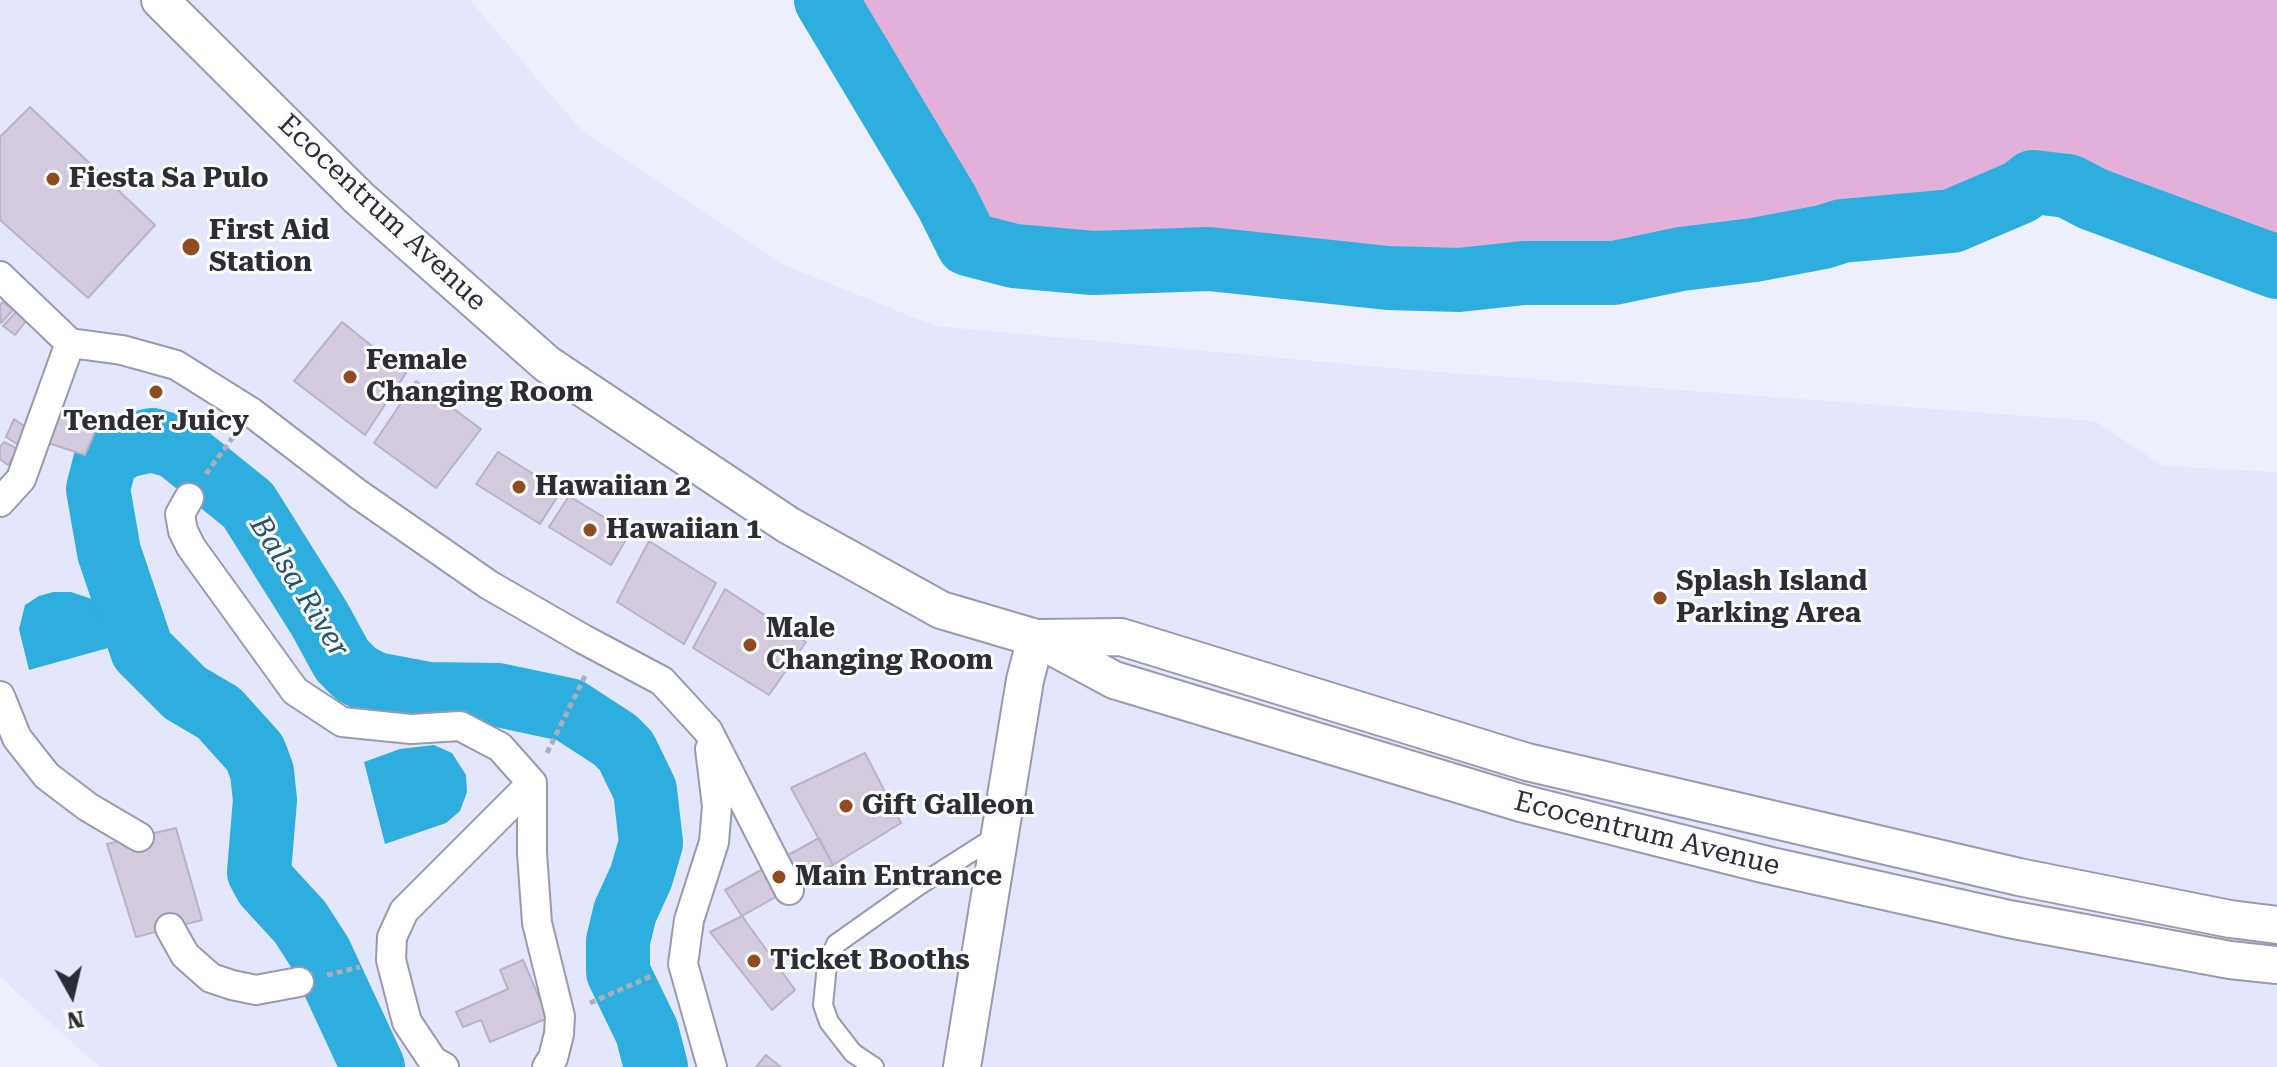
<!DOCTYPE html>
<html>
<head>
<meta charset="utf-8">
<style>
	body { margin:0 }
	#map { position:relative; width:2277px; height:1067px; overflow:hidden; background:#eeeffc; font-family:"Roboto Serif",serif }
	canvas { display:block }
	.north { position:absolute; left:32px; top:955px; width:80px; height:80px; -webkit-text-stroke:6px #fdfdfd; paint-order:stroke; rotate:172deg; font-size:22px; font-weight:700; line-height:32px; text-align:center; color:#2c2d35 }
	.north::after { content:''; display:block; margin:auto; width:28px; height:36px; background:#2c2d35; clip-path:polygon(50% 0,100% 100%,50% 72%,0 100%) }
</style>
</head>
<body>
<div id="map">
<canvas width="2277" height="1067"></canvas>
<div class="north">N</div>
</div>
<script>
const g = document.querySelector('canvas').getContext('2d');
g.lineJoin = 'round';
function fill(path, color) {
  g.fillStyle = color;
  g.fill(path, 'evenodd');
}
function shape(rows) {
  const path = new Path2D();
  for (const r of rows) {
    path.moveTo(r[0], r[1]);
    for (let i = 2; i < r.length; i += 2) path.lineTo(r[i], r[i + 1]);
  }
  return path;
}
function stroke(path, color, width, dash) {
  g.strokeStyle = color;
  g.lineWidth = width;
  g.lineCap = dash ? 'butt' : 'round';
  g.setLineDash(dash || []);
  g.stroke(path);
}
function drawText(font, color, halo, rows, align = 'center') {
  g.font = font + ' "Roboto Serif",serif';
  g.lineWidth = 6;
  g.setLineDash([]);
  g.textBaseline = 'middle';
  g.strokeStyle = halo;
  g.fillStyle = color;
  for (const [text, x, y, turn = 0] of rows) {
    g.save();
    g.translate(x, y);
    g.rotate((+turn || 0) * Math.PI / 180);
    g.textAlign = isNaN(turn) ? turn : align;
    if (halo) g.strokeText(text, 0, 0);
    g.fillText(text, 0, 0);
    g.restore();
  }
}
fill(shape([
	[0,0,470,0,581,130,786,266,935,326,1413,370,2095,421,2163,466,2277,472,2277,1067,99,1067,0,977]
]), '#e4e6fc');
fill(shape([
	[826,0,2277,0,2277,267,2093,199,2068,186,2033,182,2020,192,1952,221,1842,231,1823,237,1754,250,1681,259,1614,273,1524,273,1459,280,1388,278,1209,259,1093,263,1014,256,968,244,947,202]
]), '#e2b0d8');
fill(shape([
	[53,592,71,592,92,599,108,648,29,670,19,629,25,605,39,596],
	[434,745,452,753,466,775,467,792,460,811,446,823,385,844,364,762,400,749]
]), '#2daedf');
stroke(shape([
	[826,0,947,202,968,244,1014,256,1093,263,1209,259,1388,278,1459,280,1524,273,1614,273,1681,259,1754,250,1823,237,1842,231,1952,221,2020,192,2033,182,2068,186,2093,199,2277,267],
	[373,1067,320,953,300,922,266,885,259,872,265,800,262,772,255,753,219,713,185,693,142,650,109,552,98,489,106,458,125,446,152,440,176,447,248,505,319,618,342,660,356,674,375,684,428,694,498,695,569,710,615,740,626,751,645,790,651,843,641,877,625,912,618,941,618,972,647,1032,656,1067]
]), '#2daedf', 64);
const building = shape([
	[30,107,155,225,88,298,0,220,0,137,30,107],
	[3,302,13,310,1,323,0,305,3,302],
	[16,312,26,321,15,335,3,326,16,312],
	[342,322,406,373,365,435,294,381,342,322],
	[416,381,481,429,436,488,374,443,416,381],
	[55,412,97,427,85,455,45,442,55,412],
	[14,419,27,428,20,446,6,437,14,419],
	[4,442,18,449,8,465,0,459,0,447,4,442],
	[498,452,561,491,540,524,476,484,498,452],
	[569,496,630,533,611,565,549,527,569,496],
	[649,541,716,583,684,644,617,602,649,541],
	[725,589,806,642,769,695,693,648,725,589],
	[865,753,901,823,833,865,791,788,865,753],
	[176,828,202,920,136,937,107,844,176,828],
	[819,838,833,865,742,916,725,890,819,838],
	[742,916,795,990,772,1010,710,932,742,916],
	[523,960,548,1018,490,1042,481,1020,463,1027,456,1012,508,989,500,970,523,960],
	[766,1055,781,1067,756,1067,766,1055]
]);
fill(building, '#d3cadd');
stroke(building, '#bab1c4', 2);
const service = shape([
	[874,1067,853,1053,829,1022,823,1005,827,965,836,944,918,886,998,835]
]);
const pedestrian = shape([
	[0,276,70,343,122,350,176,365,251,412,358,494,489,585,583,639,662,681,708,731,789,890],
	[189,498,180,514,183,531,191,547,295,691,342,722,411,729,460,726,500,747,532,783,532,853,537,923,560,1016,559,1034,553,1058,547,1067],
	[0,502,21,479,70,343],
	[0,696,17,738,47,776,88,807,139,837],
	[710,749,717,806,714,842,689,920,683,964,712,1067],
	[170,928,185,955,211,978,232,985,256,990,299,982],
	[444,1067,433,1061,407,1022,391,960,392,937,404,911,532,783]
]);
const minor = shape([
	[160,0,359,198,547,364,788,525,941,610,1036,638,1114,680,1521,803,1767,865,2009,919,2230,960,2277,965],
	[1039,638,1121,637,1527,762,2019,877,2230,919,2277,925],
	[962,1067,1025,680,1036,638]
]);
stroke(service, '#999aad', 22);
stroke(pedestrian, '#999aad', 32);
stroke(minor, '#999aad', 40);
stroke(shape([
	[206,474,233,437],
	[547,753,585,676],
	[327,975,360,967],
	[590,1003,654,975]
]), '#adaeba', 5, [6, 4]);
stroke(service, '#fff', 18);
stroke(pedestrian, '#fff', 28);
stroke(minor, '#fff', 36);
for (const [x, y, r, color] of [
	[53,179,8,"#904c20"],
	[191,247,10,"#904c20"],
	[350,377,8,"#904c20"],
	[156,392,8,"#904c20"],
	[519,487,8,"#904c20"],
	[590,530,8,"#904c20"],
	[1660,598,8,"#904c20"],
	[750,645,8,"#904c20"],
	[846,806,8,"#904c20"],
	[779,877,8,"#904c20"],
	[754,961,8,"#904c20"]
]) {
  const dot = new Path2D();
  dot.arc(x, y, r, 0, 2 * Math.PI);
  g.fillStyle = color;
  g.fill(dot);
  stroke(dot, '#fdfdfd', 3);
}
drawText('bold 28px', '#2c2d35', '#fdfdfd', [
	["Fiesta Sa Pulo",69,179],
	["First Aid",209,231],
	["Station",209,263],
	["Female",366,361],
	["Changing Room",366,393],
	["Tender Juicy",156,422,"center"],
	["Hawaiian 2",535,487],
	["Hawaiian 1",606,530],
	["Splash Island",1676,582],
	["Parking Area",1676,614],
	["Male",766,629],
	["Changing Room",766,661],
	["Gift Galleon",862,806],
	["Main Entrance",795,877],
	["Ticket Booths",770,961]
], 'left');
drawText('28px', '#2c2d35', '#fdfdfd', [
	["Ecocentrum Avenue",382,213,43],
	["Ecocentrum Avenue",1647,834,14]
]);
drawText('italic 30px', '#23546a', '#fdfdfd', [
	["Balsa River",299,587,58]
]);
</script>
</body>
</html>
